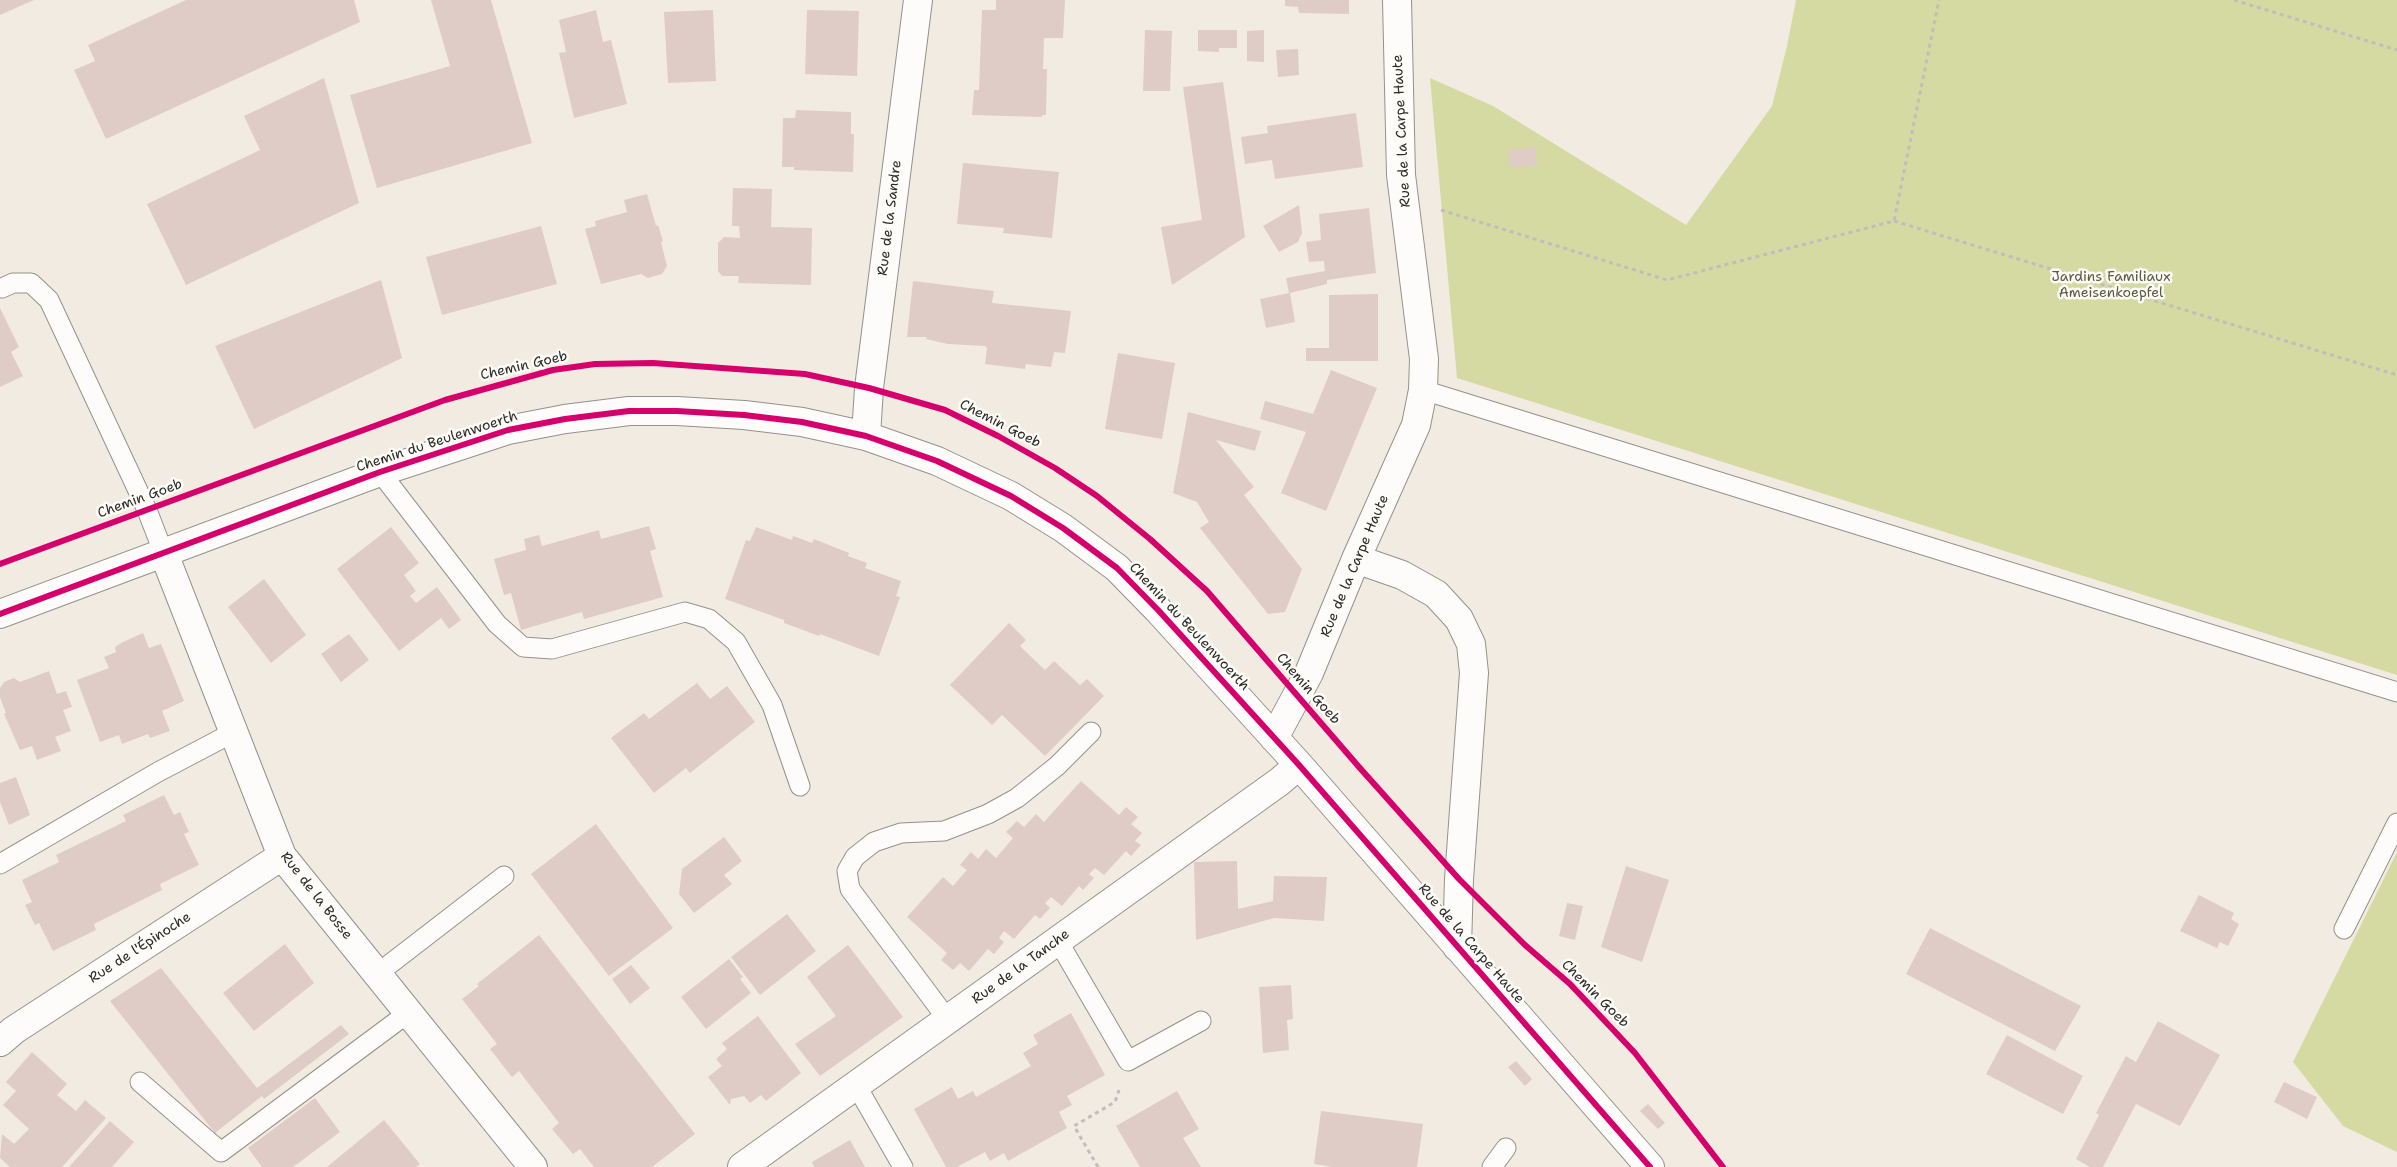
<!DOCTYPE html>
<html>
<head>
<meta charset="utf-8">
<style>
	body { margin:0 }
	canvas { display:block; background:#f2ebe1 }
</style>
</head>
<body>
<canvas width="2397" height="1167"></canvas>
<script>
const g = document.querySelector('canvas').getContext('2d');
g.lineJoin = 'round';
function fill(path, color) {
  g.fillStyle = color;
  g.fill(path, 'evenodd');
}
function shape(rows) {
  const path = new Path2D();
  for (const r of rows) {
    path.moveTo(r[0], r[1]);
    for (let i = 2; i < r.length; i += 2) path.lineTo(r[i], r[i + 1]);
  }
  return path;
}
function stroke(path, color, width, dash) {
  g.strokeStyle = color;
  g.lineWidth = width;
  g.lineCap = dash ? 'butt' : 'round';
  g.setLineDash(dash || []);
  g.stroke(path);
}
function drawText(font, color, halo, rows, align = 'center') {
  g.font = font + ' "Shantell Sans",sans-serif';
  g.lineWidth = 5;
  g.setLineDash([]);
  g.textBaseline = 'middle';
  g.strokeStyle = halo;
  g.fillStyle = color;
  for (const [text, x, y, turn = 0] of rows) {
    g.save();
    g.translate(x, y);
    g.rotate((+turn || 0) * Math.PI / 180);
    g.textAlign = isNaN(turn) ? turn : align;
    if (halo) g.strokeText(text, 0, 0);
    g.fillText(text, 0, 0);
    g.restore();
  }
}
fill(shape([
	[1796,0,2397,0,2397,675,1457,378,1430,78,1493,106,1686,225,1772,106,1787,46],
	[2397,852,2397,1152,2343,1126,2293,1062]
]), '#d5daa2');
fill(shape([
	[0,0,34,0,0,15],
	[186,0,354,0,360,22,106,139,74,70,95,61,88,45],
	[431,0,491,0,532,143,377,188,350,95,450,66],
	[996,0,1065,0,1063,38,1044,38,1043,69,1047,69,1046,115,1042,115,1042,117,972,115,974,90,979,90,982,10,996,10],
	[1285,0,1349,0,1349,14,1299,13,1298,7,1285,6],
	[596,10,603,42,611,40,627,104,574,118,559,53,566,52,559,20],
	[713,10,716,81,668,83,664,12],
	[807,10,859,11,857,76,805,74],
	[1145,30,1172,31,1170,91,1143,91],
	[1198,30,1237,30,1237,48,1219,48,1219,52,1198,51],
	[1264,30,1264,62,1247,61,1247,31],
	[1298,49,1299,75,1278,77,1276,50],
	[324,78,359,203,186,285,147,204,260,150,244,116],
	[1223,82,1245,237,1172,285,1161,227,1202,220,1183,87],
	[796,110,851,112,851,134,854,134,853,172,794,170,794,167,782,167,783,118,795,118],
	[1356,113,1363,167,1275,179,1272,160,1245,164,1241,137,1268,133,1267,126],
	[1535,147,1537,165,1511,168,1508,150],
	[963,163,1059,172,1052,238,1003,233,1004,228,957,224],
	[733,188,772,189,771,227,812,228,811,285,738,283,739,276,722,276,718,271,718,243,724,237,740,238,739,226,732,226],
	[647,194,656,226,658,225,663,241,661,242,667,266,662,274,648,278,641,274,601,284,585,229,596,226,595,221,627,212,624,200],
	[1299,205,1302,233,1298,242,1279,252,1263,226],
	[1369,208,1376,273,1327,280,1327,284,1290,293,1295,322,1266,328,1260,299,1289,293,1286,278,1325,271,1324,261,1309,262,1306,242,1321,240,1319,214],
	[541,226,557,284,442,315,426,257],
	[381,280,402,358,254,429,215,346],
	[913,281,994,291,992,303,1071,311,1065,353,1054,352,1051,367,1026,364,1025,369,985,364,987,348,985,346,948,344,926,339,927,337,907,337],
	[1378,294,1378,361,1306,361,1306,348,1329,348,1329,295],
	[0,308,19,347,11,352,23,376,0,387],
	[1118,353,1175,363,1162,439,1105,429],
	[1331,370,1377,388,1326,511,1281,493,1306,432,1260,419,1265,401,1313,414],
	[1188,412,1261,431,1255,451,1216,440,1254,487,1244,495,1302,569,1285,612,1268,614,1200,528,1209,522,1197,502,1173,493],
	[649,526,656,549,650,551,663,597,584,619,582,612,521,630,511,593,504,595,494,559,526,550,524,539,539,535,542,546,599,530,601,539],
	[391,527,419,563,404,575,416,591,410,596,416,603,437,587,461,620,449,629,441,618,399,651,337,569],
	[756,527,792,540,793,536,812,543,814,539,849,553,848,556,867,563,865,568,901,581,896,596,900,597,879,656,820,634,819,636,784,623,784,620,725,599,746,540,750,541],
	[264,579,306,635,271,663,228,607],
	[1009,623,1026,640,1020,646,1045,670,1054,661,1080,685,1087,679,1104,696,1045,756,1002,715,992,725,950,685],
	[143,633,149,648,161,644,184,701,162,711,170,731,150,738,148,734,122,744,119,735,100,742,77,680,109,668,104,657,116,652,115,647,123,642],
	[349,634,369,660,341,682,321,654],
	[49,671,57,694,66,691,72,707,63,710,71,731,55,737,61,751,37,760,32,746,20,750,4,714,6,713,0,697,0,688,4,682,14,678,20,682],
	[697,683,710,699,727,686,755,722,690,773,686,768,654,793,611,738,644,713,649,719],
	[16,777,30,815,9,825,0,802,0,783],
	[1081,781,1119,815,1126,807,1138,817,1131,824,1142,833,1135,841,1141,845,1131,856,1126,851,1104,875,1095,868,1089,874,1094,878,1083,890,1079,886,1062,906,1051,897,1045,903,1050,908,1040,919,1035,915,1014,939,1004,931,999,938,1004,942,994,954,988,949,969,971,960,963,953,970,941,960,947,953,907,917,943,877,953,886,967,870,960,865,971,852,978,859,986,849,996,858,1013,838,1006,832,1017,821,1024,827,1036,814,1044,822],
	[164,795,174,815,180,812,189,832,184,834,199,865,160,884,162,890,94,924,96,930,53,951,39,923,35,925,25,905,32,902,22,880,59,862,56,855,126,821,123,815],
	[596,824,673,928,609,976,531,874],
	[724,837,742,861,724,875,732,884,694,913,679,894,682,869],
	[1237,861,1238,909,1273,901,1274,876,1327,877,1324,921,1274,918,1196,940,1194,862],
	[1626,866,1669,880,1642,962,1601,947],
	[2199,895,2234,913,2231,919,2239,924,2228,946,2220,942,2217,948,2180,931],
	[1567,903,1583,906,1575,940,1559,936],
	[787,914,816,951,760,995,731,957],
	[1930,928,2081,1006,2055,1051,1906,974],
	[539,935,695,1134,652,1167,594,1167,580,1149,573,1154,552,1129,559,1123,519,1071,512,1077,490,1049,497,1044,462,999,479,986,477,984],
	[285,944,314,983,254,1031,223,993],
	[848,945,903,1017,820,1076,795,1044,836,1016,807,977],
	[729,959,743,977,740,979,751,993,706,1029,681,997],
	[631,965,650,988,630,1004,612,979],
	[161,968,257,1088,341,1025,349,1034,264,1099,262,1096,215,1133,110,1001],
	[1291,985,1293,1019,1287,1020,1289,1050,1263,1053,1259,987],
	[1071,1013,1105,1075,1067,1096,1072,1105,1059,1112,1067,1128,1008,1161,1004,1153,990,1161,985,1152,957,1167,946,1167,914,1109,952,1087,958,1099,973,1091,976,1097,1031,1066,1023,1053,1038,1044,1033,1035],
	[758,1016,801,1073,766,1101,761,1095,750,1103,744,1096,731,1099,730,1105,708,1077,722,1066,716,1059,727,1049,722,1043],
	[2158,1021,2220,1055,2180,1126,2136,1104,2103,1167,2090,1167,2076,1159,2099,1115,2096,1113,2126,1056,2136,1062],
	[2007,1035,2083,1076,2063,1114,1986,1074],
	[32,1052,67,1084,57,1095,76,1111,85,1100,106,1118,62,1167,10,1167,0,1158,2,1134,14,1144,29,1129,3,1105,16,1091,6,1082],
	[1516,1061,1532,1079,1525,1086,1508,1067],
	[2284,1082,2317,1097,2307,1119,2274,1102],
	[1177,1091,1199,1129,1183,1138,1201,1167,1140,1167,1116,1126],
	[315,1098,340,1132,293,1167,262,1167,248,1148],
	[1648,1104,1665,1123,1658,1129,1640,1111],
	[1321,1111,1423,1124,1417,1167,1333,1167,1314,1164],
	[384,1120,420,1164,416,1167,327,1167],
	[110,1121,134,1142,112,1167,69,1167],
	[850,1140,865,1167,814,1167,812,1162]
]), '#e0ccc7');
const service = shape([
	[2,288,13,283,31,283,49,300,147,510,164,554],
	[1423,390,2397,692],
	[380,472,497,624,523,647,552,649,685,612,709,619,736,642,772,705,800,786],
	[0,864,158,772,234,732],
	[2344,929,2397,823],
	[1058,941,1128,1061,1201,1021],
	[377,974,504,876],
	[948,1020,850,889,847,871,855,857,874,842,901,833,944,831,988,814,1017,798,1057,766,1091,732],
	[140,1082,221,1152,408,1013],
	[856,1085,903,1167],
	[1492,1167,1506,1148]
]);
const minor = shape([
	[866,436,869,388,918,0],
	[164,554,282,856,533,1167],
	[1356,559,1402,575,1436,594,1459,619,1471,644,1474,673,1459,879,1457,947],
	[0,614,380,472,508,430,565,419,629,411,677,411,744,415,802,422,866,436,937,461,1011,496,1063,528,1117,568,1159,611,1299,765,1650,1167],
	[1274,738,1309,673,1356,559,1416,425,1423,390,1424,359,1401,175,1397,0],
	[0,1042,14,1030,282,856],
	[742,1167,1279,782,1299,765]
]);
stroke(service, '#94918c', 21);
stroke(minor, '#94918c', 30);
stroke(shape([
	[2234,0,2397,50],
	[1441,210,1667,280,1894,221,1939,0],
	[1894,221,2397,375],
	[1098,1167,1074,1126,1115,1102,1119,1090]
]), '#bfbebc', 3, [4, 4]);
stroke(service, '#fdfcfa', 19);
stroke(minor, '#fdfcfa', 28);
stroke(shape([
	[0,564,445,400,553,370,595,364,653,363,805,374,869,388,945,410,998,436,1055,468,1097,496,1150,539,1207,591,1359,767,1459,879,1525,945,1570,984,1635,1053,1723,1167],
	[0,614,380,472,508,430,565,419,629,411,677,411,744,415,802,422,866,436,937,461,1011,496,1063,528,1117,568,1159,611,1299,765,1650,1167]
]), '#d6006c', 6);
drawText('14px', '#2b2b2b', '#fdfcf7', [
	["Rue de la Carpe Haute",1402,131,-93],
	["Rue de la Sandre",890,218,-83],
	["Chemin Goeb",524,366,-13],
	["Chemin Goeb",1000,424,27],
	["Chemin du Beulenwoerth",437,442,-18],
	["Chemin Goeb",140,499,-20],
	["Rue de la Carpe Haute",1355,566,-67],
	["Chemin du Beulenwoerth",1189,627,47],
	["Chemin Goeb",1308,689,49],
	["Rue de la Bosse",316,896,52],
	["Rue de la Carpe Haute",1471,944,49],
	["Rue de l'Épinoche",140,948,-33],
	["Rue de la Tanche",1021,967,-36],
	["Chemin Goeb",1595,994,45]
]);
drawText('14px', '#575b3f', '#fdfcf7', [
	["Jardins Familiaux",2111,277],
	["Ameisenkoepfel",2111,293]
]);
</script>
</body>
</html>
